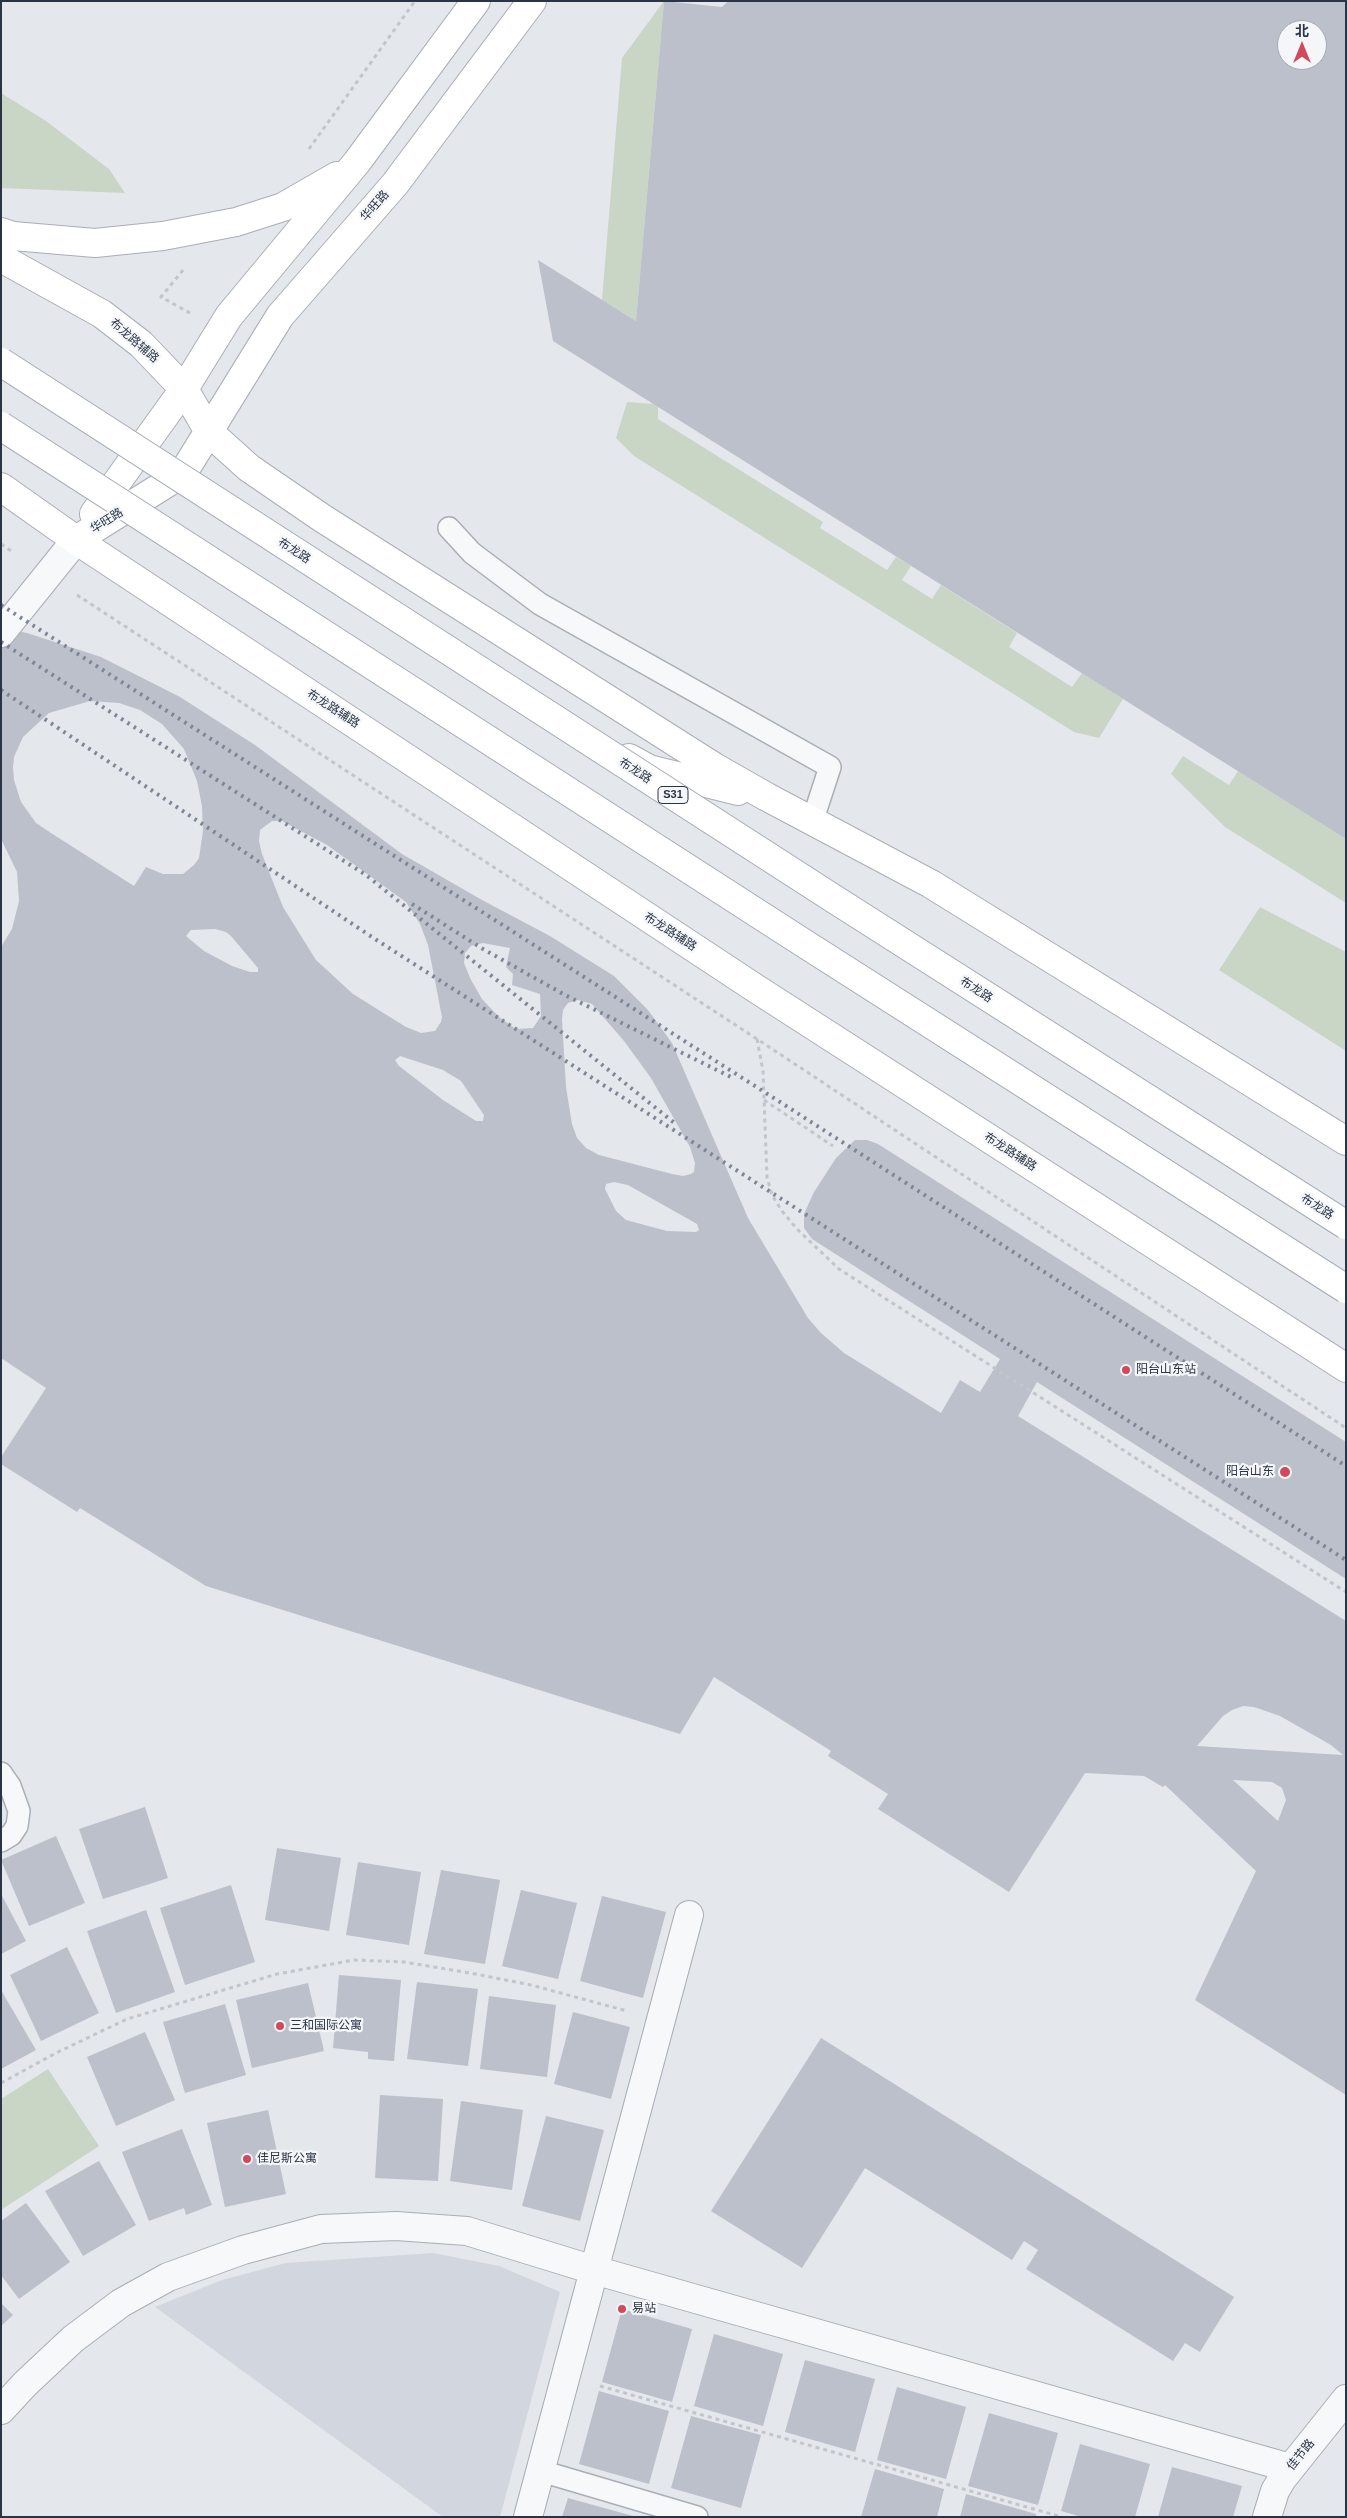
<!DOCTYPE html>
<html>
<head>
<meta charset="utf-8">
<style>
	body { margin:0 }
	#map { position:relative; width:1347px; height:2518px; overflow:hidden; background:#e4e7ec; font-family:Arial,"Noto Sans SC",sans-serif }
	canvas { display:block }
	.frame { position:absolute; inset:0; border:2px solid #2b3445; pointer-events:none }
	.north { position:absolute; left:1277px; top:20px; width:50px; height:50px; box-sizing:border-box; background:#f4f6f9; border:1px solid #a4a8b1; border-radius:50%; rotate:0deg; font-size:14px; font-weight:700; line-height:20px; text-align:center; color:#2b3445 }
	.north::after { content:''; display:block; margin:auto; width:18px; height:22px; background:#d1495b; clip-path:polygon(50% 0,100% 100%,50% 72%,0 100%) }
</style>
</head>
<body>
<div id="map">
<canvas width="1347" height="2518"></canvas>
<div class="frame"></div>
<div class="north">北</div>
</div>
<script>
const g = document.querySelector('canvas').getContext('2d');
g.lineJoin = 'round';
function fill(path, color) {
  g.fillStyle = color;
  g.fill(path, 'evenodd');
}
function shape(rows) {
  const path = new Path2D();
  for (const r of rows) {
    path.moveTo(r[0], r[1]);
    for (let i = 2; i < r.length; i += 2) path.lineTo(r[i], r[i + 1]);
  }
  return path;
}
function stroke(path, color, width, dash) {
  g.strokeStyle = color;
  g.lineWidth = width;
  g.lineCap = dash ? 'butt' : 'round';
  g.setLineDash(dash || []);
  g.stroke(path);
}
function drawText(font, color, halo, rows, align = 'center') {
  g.font = font + ' Arial,"Noto Sans SC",sans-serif';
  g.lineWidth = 4.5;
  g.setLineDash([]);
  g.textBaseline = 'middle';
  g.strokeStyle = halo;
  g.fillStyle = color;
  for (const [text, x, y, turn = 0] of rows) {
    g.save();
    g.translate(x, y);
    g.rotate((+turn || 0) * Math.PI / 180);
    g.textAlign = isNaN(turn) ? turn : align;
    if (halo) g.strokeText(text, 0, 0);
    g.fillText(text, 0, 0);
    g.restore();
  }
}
fill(shape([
	[433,2253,499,2266,560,2292,500,2517,443,2517,155,2307,222,2280,286,2263]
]), '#d2d6de');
fill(shape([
	[664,1,636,321,602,300,622,58],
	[1,93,46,121,109,169,125,193,1,188],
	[627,402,653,404,658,407,658,419,823,522,820,528,887,570,896,557,911,566,902,580,932,599,941,585,1017,633,1009,647,1072,687,1082,673,1123,699,1099,738,1074,732,634,456,616,438],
	[1183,756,1229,785,1238,771,1346,839,1346,903,1225,827,1171,774],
	[1260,907,1346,952,1346,1051,1219,970],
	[48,2069,99,2146,1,2210,1,2099]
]), '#c9d6c5');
fill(shape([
	[664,1,722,7,728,1,1346,1,1346,839,553,341,538,260,636,321],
	[1287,30,1317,30,1317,60,1287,60],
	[1,628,27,633,101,657,180,697,255,745,402,854,482,900,550,936,614,976,648,1010,672,1043,748,1218,808,1318,821,1333,844,1353,941,1413,960,1380,980,1392,1000,1359,812,1239,804,1228,804,1214,814,1192,836,1158,855,1140,867,1140,878,1144,1346,1442,1346,1579,1037,1382,1018,1416,1346,1621,1346,2095,1195,2000,1256,1871,1165,1785,1163,1787,1144,1776,1085,1773,1009,1892,878,1809,888,1794,828,1756,831,1751,714,1677,680,1734,206,1586,80,1508,77,1512,1,1464,1,1457,46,1388,1,1358,1,947,12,929,19,901,17,872,1,839],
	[90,701,119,703,140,710,162,724,184,749,197,781,202,806,203,831,199,858,194,865,183,874,163,874,146,867,134,886,51,833,36,823,21,802,14,780,13,767,14,757,23,737,49,713],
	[272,821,282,821,327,845,406,902,420,924,428,945,442,1017,441,1022,435,1031,421,1033,406,1027,353,994,316,960,283,907,262,854,259,841,260,830],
	[215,929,226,932,231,936,258,968,258,972,250,972,232,966,204,951,186,936,191,930],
	[483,943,510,948,506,967,513,974,512,985,540,994,541,1016,533,1028,516,1029,499,1017,482,999,471,980,464,963,465,953,471,946],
	[578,1000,592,1004,624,1041,651,1078,690,1147,695,1163,694,1172,691,1174,683,1176,672,1174,599,1155,586,1148,577,1138,572,1124,566,1087,562,1020,563,1010,568,1003],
	[400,1056,443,1070,461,1081,484,1115,483,1121,476,1121,443,1100,399,1066,395,1060],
	[614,1182,628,1185,697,1224,699,1230,696,1232,667,1231,626,1220,616,1211,605,1189,606,1184],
	[1243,1706,1254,1707,1280,1716,1331,1745,1343,1755,1197,1746,1223,1716,1232,1710],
	[1233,1780,1272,1782,1282,1788,1286,1800,1278,1821],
	[145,1807,168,1878,103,1899,79,1829],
	[56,1836,85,1903,29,1926,1,1860],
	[277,1848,341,1858,329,1931,265,1920],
	[358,1862,421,1872,409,1945,346,1935],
	[441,1870,500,1880,485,1964,424,1954],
	[231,1885,255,1962,185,1985,160,1908],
	[521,1890,577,1903,558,1979,502,1966],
	[1,1894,26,1941,1,1954],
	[602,1896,666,1912,643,1998,580,1981],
	[146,1910,175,1992,116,2013,87,1931],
	[67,1947,99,2013,41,2041,10,1975],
	[339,1975,401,1980,394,2061,368,2059,368,2052,333,2048],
	[417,1982,478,1989,468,2066,407,2059],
	[308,1983,324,2051,252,2068,236,2000],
	[1,1990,36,2050,1,2069],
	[489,1996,556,2005,547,2077,480,2069],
	[225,2004,246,2075,185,2093,163,2022],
	[573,2012,630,2027,611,2099,554,2084],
	[145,2032,175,2100,116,2126,87,2057],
	[821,2038,1234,2297,1200,2352,1185,2343,1173,2361,1026,2269,1038,2250,1024,2241,1012,2260,865,2168,802,2268,711,2211],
	[380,2095,443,2099,438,2181,375,2178],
	[461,2101,523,2110,512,2190,450,2181],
	[268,2110,286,2194,225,2207,207,2123],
	[546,2116,604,2130,580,2221,522,2206],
	[182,2129,212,2205,186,2215,184,2208,149,2221,122,2152],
	[99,2161,136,2225,83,2256,45,2191],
	[26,2203,70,2262,19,2299,1,2275,1,2221],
	[1,2303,13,2315,1,2326],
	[622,2309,692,2329,672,2402,602,2382],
	[714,2334,783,2354,763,2426,694,2406],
	[805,2360,875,2379,855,2452,785,2432],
	[897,2387,966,2407,946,2479,877,2460],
	[599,2391,669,2411,649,2484,579,2464],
	[989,2413,1058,2433,1038,2505,968,2486],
	[691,2416,761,2435,741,2508,671,2488],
	[1080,2444,1150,2464,1135,2517,1082,2517,1061,2511],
	[1172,2467,1242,2486,1233,2517,1158,2517],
	[875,2469,944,2489,937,2517,861,2517],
	[966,2494,1036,2514,1036,2517,960,2517],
	[568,2498,633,2516,633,2517,562,2517]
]), '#bbc0ca');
const lane = shape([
	[449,528,472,553,540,604,830,767,812,822],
	[1,1773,10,1786,19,1811,17,1826,11,1835,1,1841],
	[541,2471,697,2517]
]);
const street = shape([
	[1,633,76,540],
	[1,2410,25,2384,73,2339,121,2303,168,2277,243,2250,321,2229,396,2226,467,2231,594,2270,1290,2468],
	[528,2517,689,1915],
	[1267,2517,1275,2491,1282,2479,1346,2399]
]);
const secondary = shape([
	[1,232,13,236,95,243,163,236,236,222,283,207,337,176],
	[1,258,102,314,141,344,184,389,209,432,249,468,322,518,716,768,767,797,931,884,1346,1141],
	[1,487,76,540,755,988,1346,1368],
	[94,514,184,389,229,316,357,162,476,1],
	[76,540,183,473,280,316,395,184,532,1],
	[629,758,649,769,738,791]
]);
stroke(lane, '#a9aeb7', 24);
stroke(street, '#a9aeb7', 30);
stroke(secondary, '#a9aeb7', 30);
stroke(shape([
	[309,149,415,1],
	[183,270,161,297,190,313],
	[1,544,14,553],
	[77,595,757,1039,1346,1428],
	[757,1039,763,1071,767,1177,772,1195,782,1211,797,1229,839,1269,1346,1592],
	[764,1100,833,1146],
	[1,2083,56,2053,127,2019,277,1974,354,1960,404,1962,470,1973,531,1985,627,2011],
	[600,2386,1062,2517]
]), '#c2c5cb', 3, [4, 4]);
stroke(lane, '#f7f8fa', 21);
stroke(street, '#f7f8fa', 28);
stroke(secondary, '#fff', 28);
stroke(shape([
	[1,605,780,1102,1346,1466],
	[1,642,366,875,677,1125],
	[1,690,375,939,1346,1560],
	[412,904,483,949,565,995,733,1078]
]), '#7d8696', 4, [2.5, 5]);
const primaryBridge = shape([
	[1,362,831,897,1346,1225],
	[1,426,802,942,1346,1289]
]);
stroke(primaryBridge, '#a3abb8', 30, []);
stroke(primaryBridge, '#fff', 28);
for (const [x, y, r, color] of [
	[1126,1370,5,"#d1495b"],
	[1285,1472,6,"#d1495b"],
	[280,2026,5,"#d1495b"],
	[247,2159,5,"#d1495b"],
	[622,2309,5,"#d1495b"]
]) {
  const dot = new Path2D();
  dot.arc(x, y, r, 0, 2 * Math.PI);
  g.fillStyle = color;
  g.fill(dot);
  stroke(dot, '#f4f6f9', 2);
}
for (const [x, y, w] of [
	[673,795,30]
]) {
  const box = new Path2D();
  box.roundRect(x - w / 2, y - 8.5, w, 17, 4);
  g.fillStyle = '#f4f6f9';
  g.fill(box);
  stroke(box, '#2b3445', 1);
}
drawText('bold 11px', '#2b3445', null, [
	["S31",673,795]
]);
drawText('12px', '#2b3445', '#f4f6f9', [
	["华旺路",375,206,-49],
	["布龙路辅路",134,341,41],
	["华旺路",107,521,-32],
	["布龙路",294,551,33],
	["布龙路辅路",333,709,33],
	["布龙路",635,771,33],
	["布龙路辅路",670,932,33],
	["布龙路",976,990,33],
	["布龙路辅路",1010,1152,33],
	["布龙路",1317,1207,33],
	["佳节路",1301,2455,-51]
]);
drawText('12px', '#2b3445', '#f4f6f9', [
	["阳台山东站",1136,1370],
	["阳台山东",1274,1472,"right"],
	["三和国际公寓",290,2026],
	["佳尼斯公寓",257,2159],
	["易站",632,2309]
], 'left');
</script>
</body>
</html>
